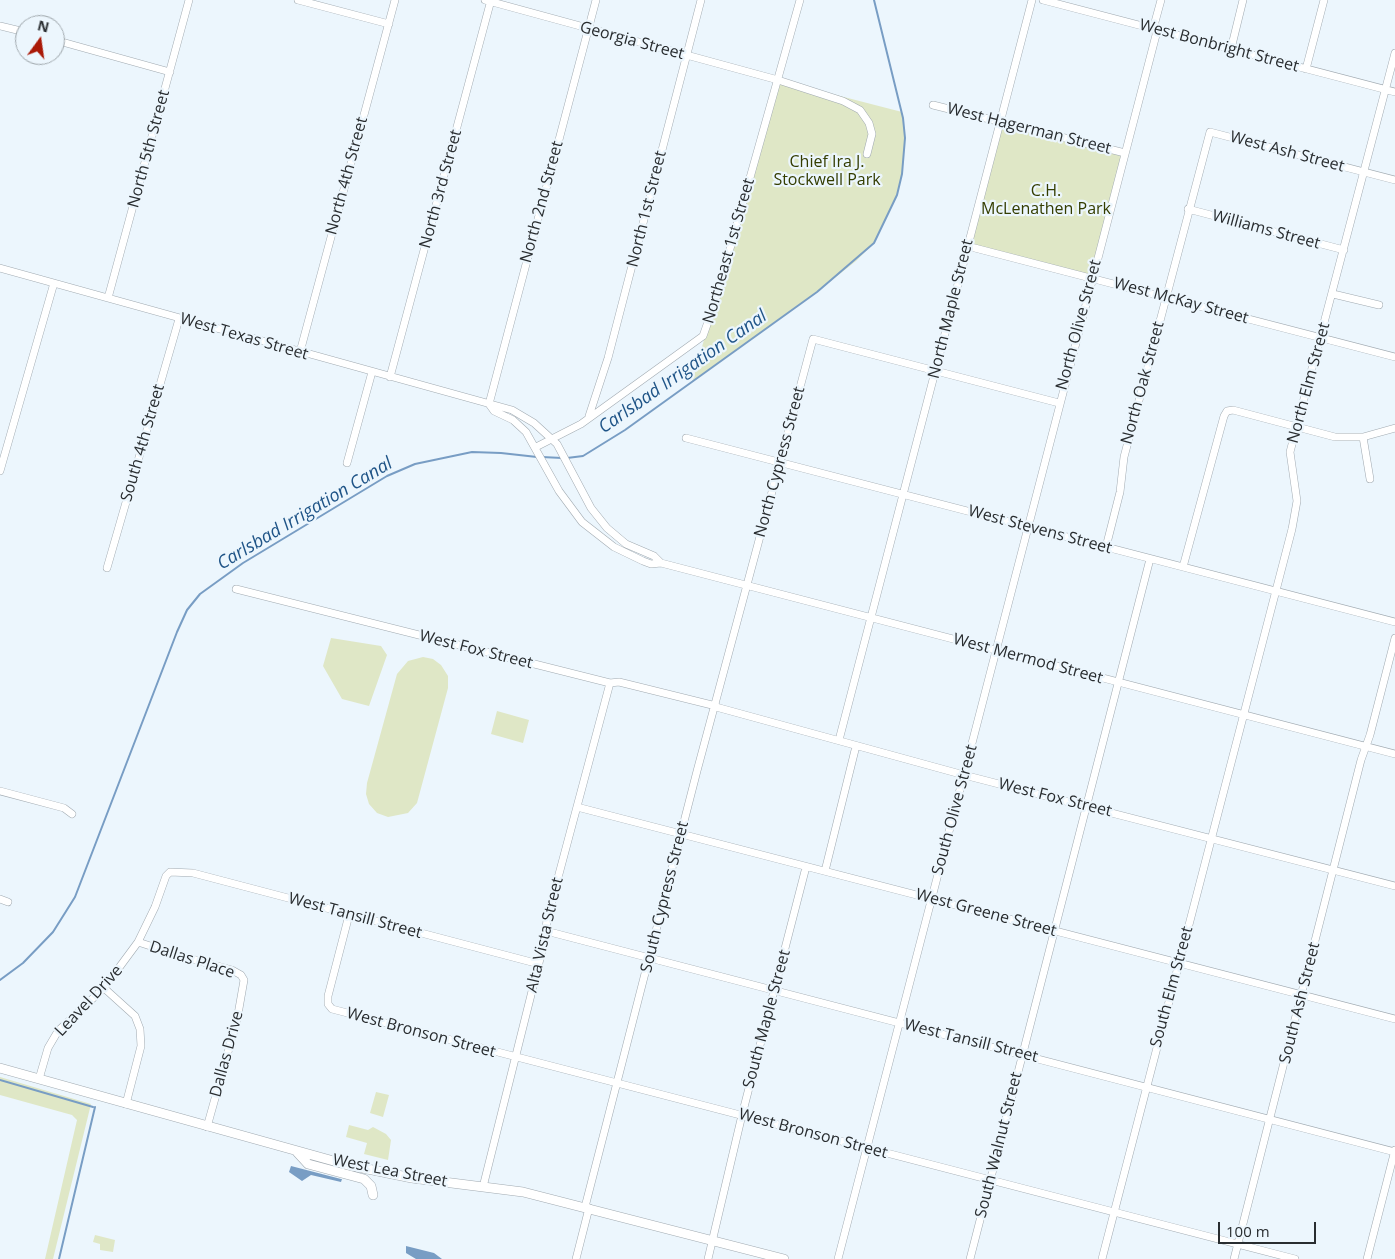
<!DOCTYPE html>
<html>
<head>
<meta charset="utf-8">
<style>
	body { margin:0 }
	#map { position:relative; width:1395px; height:1259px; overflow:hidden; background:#ecf6fd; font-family:"Open Sans",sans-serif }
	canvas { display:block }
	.north { position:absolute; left:15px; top:15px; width:50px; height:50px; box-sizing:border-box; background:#ecf6fd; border:1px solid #9ea6ab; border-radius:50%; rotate:14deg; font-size:14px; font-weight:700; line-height:20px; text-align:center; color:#292d30 }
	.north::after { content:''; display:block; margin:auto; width:18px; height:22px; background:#aa1907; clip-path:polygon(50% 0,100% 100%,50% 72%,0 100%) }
	.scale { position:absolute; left:1218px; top:1222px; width:98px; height:22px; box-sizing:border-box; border:2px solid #292d30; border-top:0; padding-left:6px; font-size:15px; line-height:18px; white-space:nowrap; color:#292d30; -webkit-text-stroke:4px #ecf6fd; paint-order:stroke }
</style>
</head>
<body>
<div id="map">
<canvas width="1395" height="1259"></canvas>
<div class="north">N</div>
<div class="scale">100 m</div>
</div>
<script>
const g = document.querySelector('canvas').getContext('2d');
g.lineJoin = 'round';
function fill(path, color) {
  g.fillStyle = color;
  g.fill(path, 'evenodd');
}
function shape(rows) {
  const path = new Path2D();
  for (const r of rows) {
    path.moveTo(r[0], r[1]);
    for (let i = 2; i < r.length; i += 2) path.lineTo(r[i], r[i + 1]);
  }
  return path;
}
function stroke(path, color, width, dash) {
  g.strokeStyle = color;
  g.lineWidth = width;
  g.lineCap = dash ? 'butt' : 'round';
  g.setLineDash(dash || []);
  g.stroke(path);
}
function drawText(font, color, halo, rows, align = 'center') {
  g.font = font + ' "Open Sans",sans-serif';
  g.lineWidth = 4.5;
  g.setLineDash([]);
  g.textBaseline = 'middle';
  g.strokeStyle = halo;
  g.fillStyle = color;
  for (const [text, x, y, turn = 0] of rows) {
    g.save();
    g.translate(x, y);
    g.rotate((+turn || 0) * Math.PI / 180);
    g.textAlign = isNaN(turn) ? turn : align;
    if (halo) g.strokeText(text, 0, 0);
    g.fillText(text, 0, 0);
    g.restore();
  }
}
fill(shape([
	[778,80,902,112,905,138,902,174,897,195,874,243,856,261,817,292,692,382],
	[999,122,1125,153,1092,278,967,246],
	[331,638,381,646,387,655,369,706,342,699,323,666],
	[423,657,433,659,441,665,448,676,448,688,417,803,408,813,388,817,377,813,369,804,366,794,367,783,397,674,408,661],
	[497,711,529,720,523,743,491,734],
	[0,1077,91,1104,53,1259,45,1259,77,1120,72,1115,0,1095],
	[376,1092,389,1095,383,1117,370,1113],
	[349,1125,368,1130,373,1127,386,1134,391,1140,388,1160,364,1154,367,1143,346,1137],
	[95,1235,115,1240,113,1252,100,1250,100,1244,93,1242]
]), '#dfe7c6');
fill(shape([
	[291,1166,341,1179,342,1179,341,1182,311,1175,302,1181,289,1172],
	[406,1246,434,1253,442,1259,416,1259,406,1253]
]), '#789dc4');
stroke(shape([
	[542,457,562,458],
	[567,458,583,456,625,430,817,292,874,243,897,195,902,174,905,138,903,118,874,0],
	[0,980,23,963,53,932,75,897,177,632,187,610,200,594,243,563,387,476,415,464,472,452,501,453,537,457],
	[0,1080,93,1107],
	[59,1259,95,1107]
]), '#789dc4', 2);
const minor = shape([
	[298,0,389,24],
	[485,0,778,80,843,101,860,110,869,123,872,134,867,154],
	[1043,0,1395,92],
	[0,26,25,32],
	[55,40,170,72],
	[1231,49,1243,0],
	[1306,69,1324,0],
	[933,105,1125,153],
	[1188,209,1344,250],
	[967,246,1395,357],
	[0,268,512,410,534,423,557,444,591,508,607,528,626,544,654,556,661,563],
	[1333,294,1379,305],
	[108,298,189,0],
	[300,352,395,0],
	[390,377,491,0],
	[489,404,494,411,513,420,526,432,559,491,582,522,614,547,643,561,651,564,661,563,1395,754],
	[489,404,596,0],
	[589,416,608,358,701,0],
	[1363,437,1370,479],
	[686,438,1395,622],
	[536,447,581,424,703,336,715,302,800,0],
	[347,463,372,372],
	[0,471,54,283],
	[1106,547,1120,492,1124,457,1210,132,1395,180],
	[1183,567,1224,416,1227,411,1233,410,1335,437,1363,437,1395,428],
	[107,568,179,319],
	[236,589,610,683,619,682,716,706],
	[716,707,964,775,1395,886],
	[839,740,1032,0],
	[0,791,64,808,72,814],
	[577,807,1395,1019],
	[825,871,856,746],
	[0,899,8,902],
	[349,915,328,996,328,1004,332,1009,1295,1259],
	[546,931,1395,1152],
	[138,942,181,956,232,970,241,975,244,980,237,1020,207,1127],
	[104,988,135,1016,140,1029,141,1046,126,1104],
	[39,1079,48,1048,58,1031,104,988,138,942,155,907,166,876,170,872,193,873,539,964],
	[483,1187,545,939,547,919,610,683],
	[585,1207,697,771,813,339,1059,403],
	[576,1259,589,1208],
	[708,1259,742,1115,806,867],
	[838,1259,1156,35,1155,22,1161,0],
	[970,1259,1150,559],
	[1102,1259,1292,529,1297,501,1290,452,1395,53],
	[1234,1259,1361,760,1370,735,1395,638],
	[1367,1259,1395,1150]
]);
const major = shape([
	[0,1068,348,1165,412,1178,523,1192,784,1259],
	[297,1152,308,1164,364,1179,371,1186,373,1195]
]);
stroke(minor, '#a1aab1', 8);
stroke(major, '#a1aab1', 10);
stroke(minor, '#fff', 7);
stroke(major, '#fff', 9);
drawText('16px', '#292d30', '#ecf6fd', [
	["Georgia Street",632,41,15],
	["West Bonbright Street",1219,46,15],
	["West Hagerman Street",1029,129,14],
	["North 5th Street",149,149,-75],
	["West Ash Street",1287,152,15],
	["North 4th Street",347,176,-75],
	["North 3rd Street",441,189,-75],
	["North 2nd Street",542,202,-75],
	["North 1st Street",647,209,-76],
	["Williams Street",1266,230,15],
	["Northeast 1st Street",729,251,-74],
	["West McKay Street",1181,301,15],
	["North Maple Street",951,309,-76],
	["North Olive Street",1079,325,-75],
	["West Texas Street",244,337,16],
	["North Oak Street",1143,383,-75],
	["North Elm Street",1309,383,-75],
	["South 4th Street",143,443,-74],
	["North Cypress Street",780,462,-75],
	["West Stevens Street",1040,530,15],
	["West Fox Street",476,650,14],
	["West Mermod Street",1028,659,15],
	["West Fox Street",1055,798,14],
	["South Olive Street",955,810,-75],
	["South Cypress Street",665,897,-76],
	["West Greene Street",986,913,15],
	["West Tansill Street",355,916,15],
	["Alta Vista Street",545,935,-77],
	["Dallas Place",192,960,18],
	["South Elm Street",1172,987,-75],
	["Leavel Drive",89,1001,-47],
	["South Ash Street",1300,1003,-76],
	["South Maple Street",767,1019,-75],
	["West Bronson Street",421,1033,15],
	["West Tansill Street",971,1041,14],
	["Dallas Drive",227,1054,-75],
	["West Bronson Street",813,1134,15],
	["South Walnut Street",999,1145,-76],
	["West Lea Street",390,1171,11]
]);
drawText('16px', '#343d00', '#ecf6fd', [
	["Chief Ira J.",827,162],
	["Stockwell Park",827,180],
	["C.H.",1046,191],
	["McLenathen Park",1046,209]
]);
drawText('italic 18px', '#1f5487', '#ecf6fd', [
	["Carlsbad Irrigation Canal",683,372,-35],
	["Carlsbad Irrigation Canal",305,514,-31]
]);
</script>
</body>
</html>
